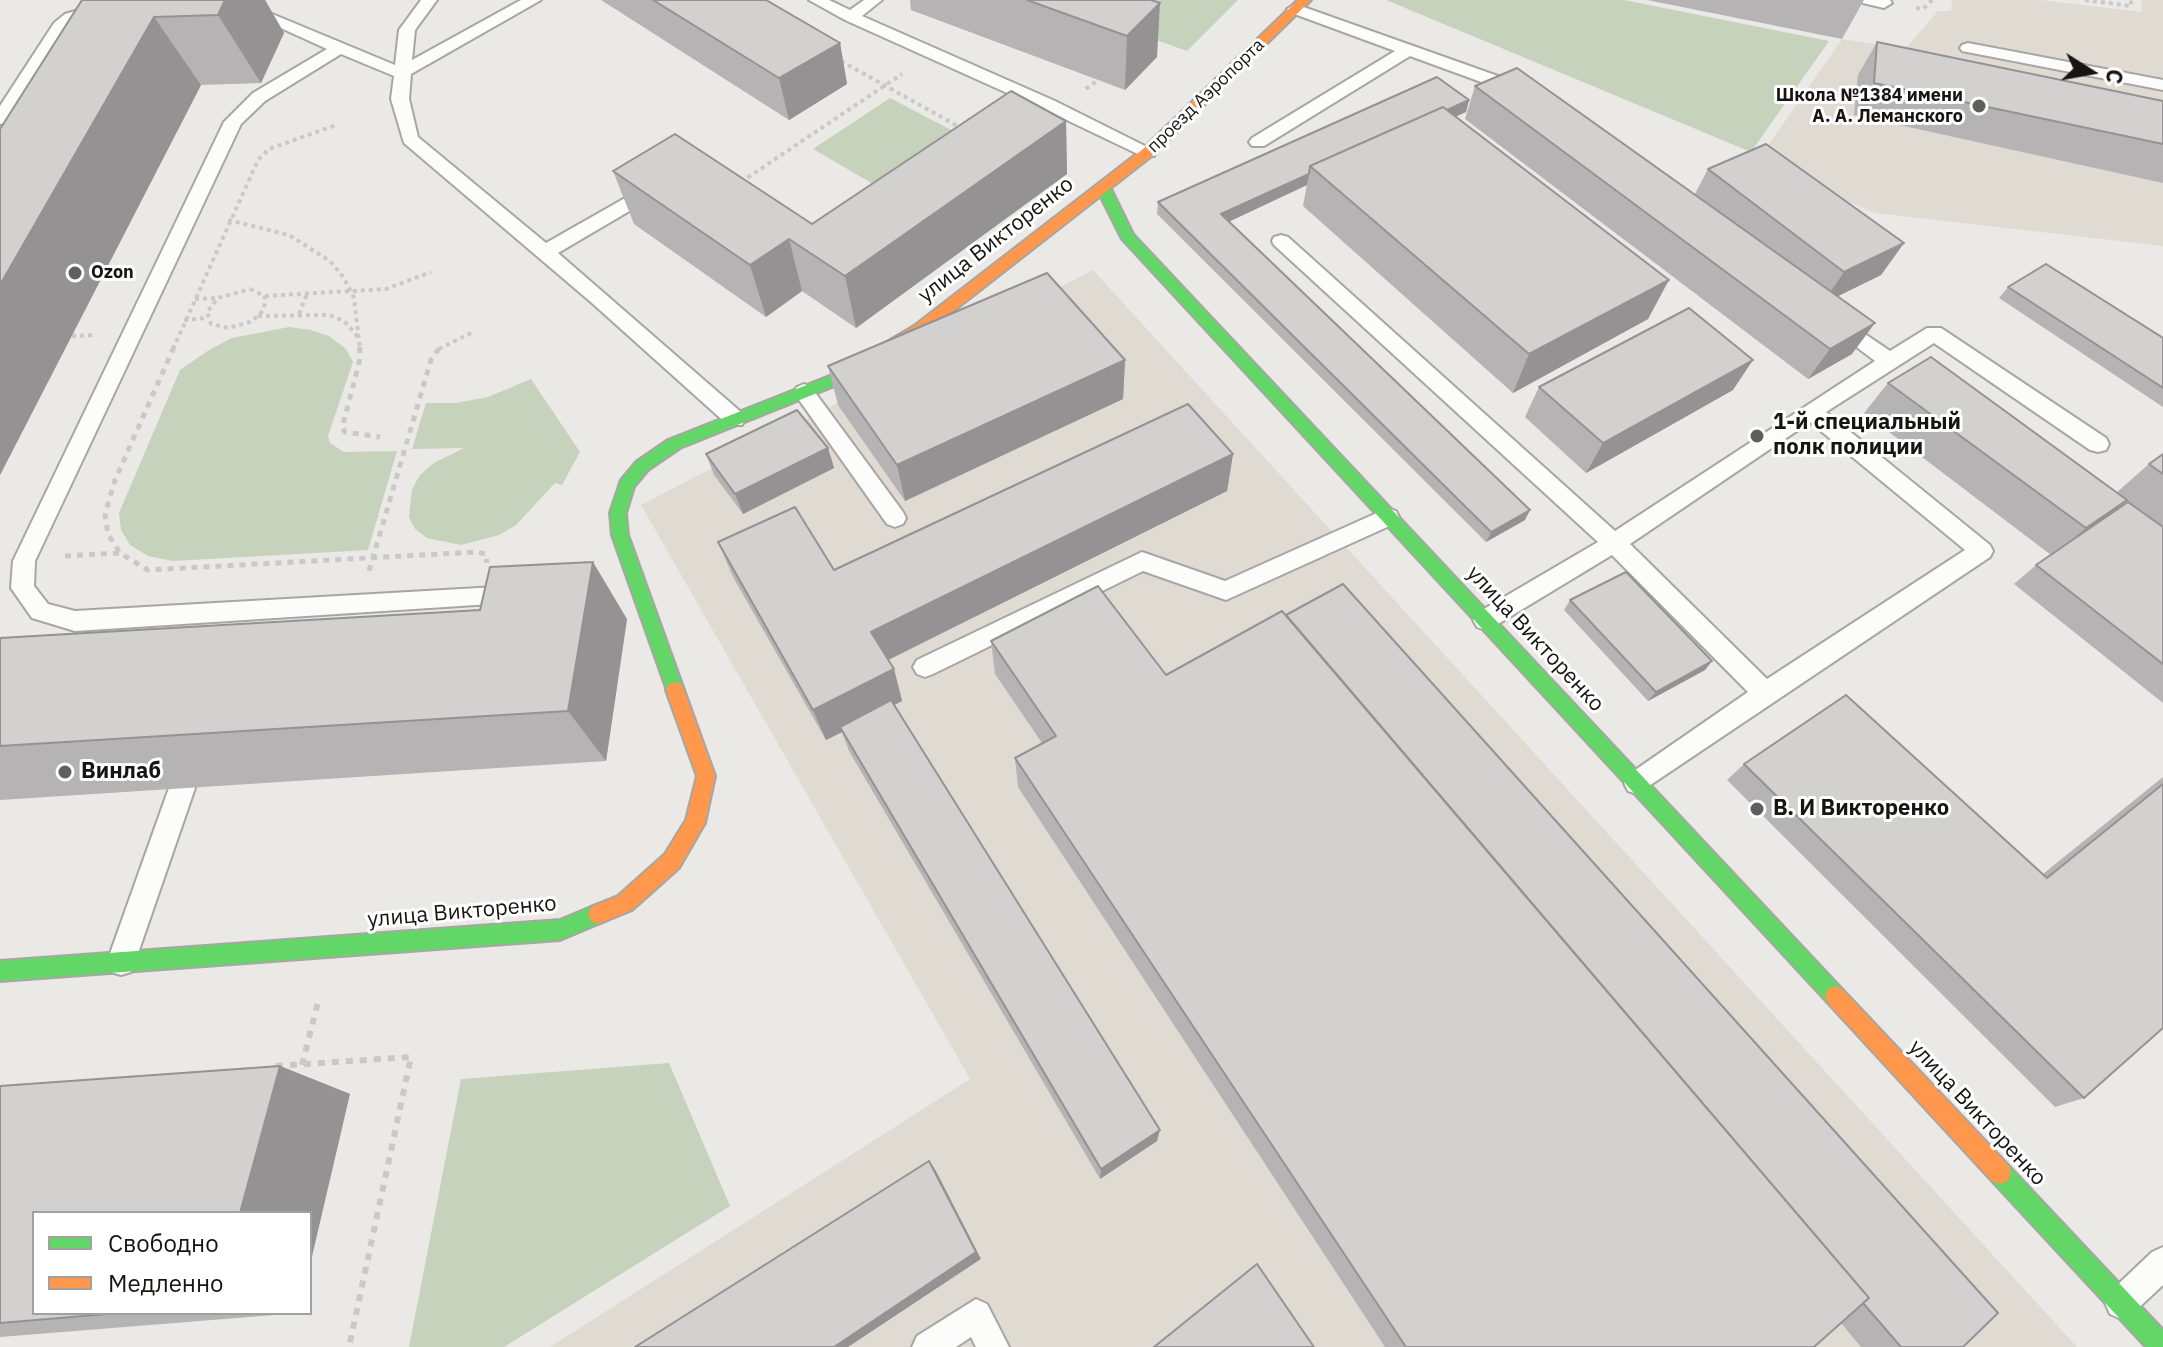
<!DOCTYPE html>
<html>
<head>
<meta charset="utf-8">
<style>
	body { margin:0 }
	#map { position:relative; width:2163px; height:1347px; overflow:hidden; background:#ebe9e6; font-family:"IBM Plex Sans",sans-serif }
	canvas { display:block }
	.legend { position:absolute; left:32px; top:1211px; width:280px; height:104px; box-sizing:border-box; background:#fff; border:2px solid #a2a1a1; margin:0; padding:10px 14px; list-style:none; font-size:24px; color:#161513 }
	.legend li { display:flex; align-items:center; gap:16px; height:40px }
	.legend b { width:40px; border:2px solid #a2a1a1 }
	.north { position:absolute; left:2051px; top:32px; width:80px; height:80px; -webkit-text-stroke:6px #fff; paint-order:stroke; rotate:101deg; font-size:22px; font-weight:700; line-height:32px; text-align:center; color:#161513 }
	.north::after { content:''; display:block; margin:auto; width:28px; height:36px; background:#161513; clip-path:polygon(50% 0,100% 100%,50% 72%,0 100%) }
</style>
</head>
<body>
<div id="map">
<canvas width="2163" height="1347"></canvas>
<ul class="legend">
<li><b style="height:10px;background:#63d668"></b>Свободно</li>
<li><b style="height:10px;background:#ff974d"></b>Медленно</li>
</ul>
<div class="north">С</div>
</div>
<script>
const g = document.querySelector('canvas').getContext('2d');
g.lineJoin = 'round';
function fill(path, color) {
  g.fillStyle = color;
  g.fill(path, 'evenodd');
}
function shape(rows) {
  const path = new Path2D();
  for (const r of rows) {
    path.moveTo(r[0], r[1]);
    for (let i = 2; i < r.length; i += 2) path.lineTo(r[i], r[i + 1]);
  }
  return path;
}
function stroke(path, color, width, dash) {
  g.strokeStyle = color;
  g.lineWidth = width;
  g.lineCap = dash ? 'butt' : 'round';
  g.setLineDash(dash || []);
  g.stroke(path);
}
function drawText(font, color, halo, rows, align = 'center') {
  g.font = font + ' "IBM Plex Sans",sans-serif';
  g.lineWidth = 6;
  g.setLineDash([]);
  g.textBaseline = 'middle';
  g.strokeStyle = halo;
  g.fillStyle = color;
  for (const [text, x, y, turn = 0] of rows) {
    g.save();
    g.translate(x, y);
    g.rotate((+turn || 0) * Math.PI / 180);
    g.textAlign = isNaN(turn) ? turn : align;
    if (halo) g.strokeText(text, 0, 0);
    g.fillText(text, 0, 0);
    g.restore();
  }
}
fill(shape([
	[1952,0,2041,0,2142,12,2141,0,2163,0,2163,246,1875,213,1756,163,1842,39,1905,49,1938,11,1951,11],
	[1093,270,2077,1347,550,1347,970,1079,641,505]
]), '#e0dbd2');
fill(shape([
	[1044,0,1238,0,1187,51],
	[1386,0,1624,0,1829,41,1751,152],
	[890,98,957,133,880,188,813,149],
	[289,327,311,330,329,336,346,349,353,362,328,436,330,443,344,452,397,451,368,550,173,561,148,556,130,545,121,530,119,513,180,370,209,350,232,338],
	[531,379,580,452,562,485,555,483,516,525,499,535,461,545,427,538,415,529,409,517,412,489,420,475,434,463,464,448,412,449,426,403,456,403,488,397],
	[669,1063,730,1206,504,1347,409,1347,461,1079]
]), '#c6d2bc');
const lane = shape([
	[421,0,437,0,415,30,412,60,521,0,541,0,411,74,409,99,418,137,546,243,648,185,660,185,663,189,660,193,558,253,742,413,745,419,742,425,728,425,592,303,404,143,391,99,394,76,341,54,265,101,241,124,35,561,34,586,48,604,75,611,514,586,522,588,526,595,522,602,75,631,32,618,11,588,13,561,224,122,253,93,327,49,239,9,247,4,253,6,395,65,399,30,421,0],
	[809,0,829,0,850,10,864,0,882,0,862,16,1055,101,1157,152,1154,156,1142,156,1050,112,1023,130,1011,130,1008,126,1011,122,1036,106,845,20,809,0],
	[1861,0,1890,0,1892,3,1884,8,1863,3,1861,0],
	[103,3,109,5,109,11,77,20,66,29,6,123,0,124,0,106,54,23,65,14,103,3],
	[1295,4,1526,86,1528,90,1526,94,1514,94,1410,56,1264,146,1252,146,1249,142,1252,138,1395,51,1289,12,1287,9,1295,4],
	[1968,43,2163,80,2163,90,1962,51,1960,48,1962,45,1968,43],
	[1281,235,1288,237,1615,531,1875,361,1830,327,1827,322,1830,317,1837,315,1890,351,1927,328,1941,328,2106,438,2109,444,2106,450,2098,452,2090,450,1934,343,1826,412,1990,545,1993,551,1990,557,1637,794,1628,791,1624,783,1628,775,1748,692,1612,555,1493,627,1485,630,1477,627,1473,620,1477,613,1598,542,1274,245,1272,241,1274,237,1281,235],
	[1810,422,1965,550,1767,679,1630,544,1810,422],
	[804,384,811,387,903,512,906,518,903,524,895,527,887,524,797,397,794,392,797,387,804,384],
	[1388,508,1396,511,1399,517,1396,523,1226,600,1143,571,933,674,925,677,917,674,913,667,917,660,1142,552,1225,581,1388,508],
	[182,776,191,780,195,788,135,962,131,972,121,975,111,972,107,962,169,788,173,780,182,776],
	[2163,1247,2163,1285,2132,1314,2121,1319,2110,1314,2105,1303,2110,1292,2152,1252,2163,1247],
	[976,1299,987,1304,1009,1347,976,1347,971,1337,956,1347,912,1347,917,1336,976,1299]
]);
const fast = shape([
	[1103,183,1110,187,1133,234,1842,989,1845,996,1842,1003,1835,1006,1828,1003,1122,239,1096,187,1103,183],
	[882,347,887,348,887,356,847,381,680,448,648,470,634,487,626,513,628,535,684,690,681,696,675,698,669,696,612,535,610,513,621,480,636,462,668,440,837,373,882,347],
	[598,904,605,907,608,914,605,921,560,940,0,981,0,961,560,920,598,904],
	[2000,1162,2008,1165,2163,1330,2163,1347,2146,1347,1992,1181,1989,1173,1992,1165,2000,1162]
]);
const slow = shape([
	[1298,0,1311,0,1153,155,924,334,887,356,877,356,877,348,914,326,1143,149,1298,0],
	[675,682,681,684,684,690,715,776,705,823,679,868,632,910,598,924,591,921,588,914,591,907,618,896,665,854,686,820,697,776,666,690,669,684,675,682],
	[1835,986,1842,989,2008,1165,2011,1173,2008,1181,2000,1184,1992,1181,1828,1003,1825,996,1828,989,1835,986]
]);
stroke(lane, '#a7a6a3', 4);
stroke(fast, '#a7a6a3', 4);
stroke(slow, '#a7a6a3', 4);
stroke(shape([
	[2085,0,2131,6,2131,0],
	[1916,8,1923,9,1932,0],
	[841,61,961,128],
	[1086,89,1098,80],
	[741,182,902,74],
	[228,220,289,235,330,261,344,278,354,298,360,349],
	[250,289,265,296,264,309,258,316,250,322,228,328,211,324,207,312,218,298,250,289],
	[265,296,386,289,431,272],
	[195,299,217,298],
	[299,314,307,294],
	[258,316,329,315,344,321,358,337],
	[184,320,207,318],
	[72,336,96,335],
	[173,349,258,160,269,149,336,125],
	[439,349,475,331]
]), '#cac9c7', 4, [4, 4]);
stroke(shape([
	[174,347,115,480,105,514,108,534,120,553,148,570,476,552,486,554,487,563],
	[360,347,359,363,342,428,345,432,380,437],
	[65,556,120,553],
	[369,571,431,360,440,347]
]), '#cac9c7', 5, [6, 6]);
stroke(shape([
	[302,1065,319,998],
	[276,1066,411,1057,349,1347]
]), '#cac9c7', 6, [7, 7]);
fill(lane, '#fcfcfb');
fill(fast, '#63d668');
fill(slow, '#ff974d');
fill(shape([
	[82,0,265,0,284,33,261,83,201,85,0,475,0,129],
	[601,0,766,0,840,43,847,84,789,120],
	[910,0,1151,0,1157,57,1125,90,911,10],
	[1647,0,1864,0,1842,39],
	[1877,42,2163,101,2163,183,1854,115,1858,75],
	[1475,86,1695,194,1708,169,1904,243,1881,275,1838,296,1852,354,1808,379,1465,119],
	[1469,100,1466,112,1455,116,1648,319,1513,393,1303,206,1307,185,1229,221,1525,520,1486,542,1157,214,1158,202],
	[1066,121,1067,174,856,328,802,291,766,317,634,224,613,171,812,224],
	[2008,287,2163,338,2163,407,1999,298],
	[1125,360,1123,399,905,501,838,405,828,366],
	[1888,383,2116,493,2149,464,2163,454,2163,703,2014,584,2036,565,2051,555,1864,413],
	[1539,387,1733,390,1586,473,1525,417],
	[828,448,834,468,743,514,714,475,706,454],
	[1233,454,1227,491,888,660,894,669,902,701,894,705,1157,1141,1100,1179,849,751,842,732,826,740,733,577,718,542,834,570],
	[1570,600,1712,661,1705,670,1648,701,1564,610],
	[627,619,606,761,0,800,0,638],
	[991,641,1166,675,1963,1347,1861,1347,1841,1323,1814,1347,1385,1347,1018,787,1015,758,1042,743,995,674],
	[1744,764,2043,874,2163,777,2163,1028,2084,1098,2055,1107,1727,780],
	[280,1066,350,1094,34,1313,299,1313,0,1337,0,1086]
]), '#b5b3b3');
fill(shape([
	[225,0,265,0,284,33,261,83,218,15],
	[1160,3,1157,57,1125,90,1127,36],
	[154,17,201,85,0,475,0,285],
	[840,43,847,84,789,120,779,78],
	[1469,100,1466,112,1324,177,1316,171],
	[1066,121,1067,174,856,328,845,276],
	[1309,174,1307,185,1220,226,1221,214],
	[789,239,802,291,766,317,750,265],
	[1904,243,1881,275,1822,304,1844,272],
	[1669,280,1648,319,1513,393,1529,354],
	[1875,323,1852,354,1808,379,1830,349],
	[1125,360,1123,399,905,501,897,465],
	[1753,360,1733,390,1586,473,1603,443],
	[828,448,834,468,743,514,735,494],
	[1233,454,1227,491,880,664,871,632],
	[2127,500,2093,529,2053,556,2086,528],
	[1530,510,1525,520,1486,542,1491,532],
	[593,562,627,619,606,761,568,711],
	[1712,661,1705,670,1648,701,1656,692],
	[894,669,902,701,843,731,840,727,842,732,826,740,813,710],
	[280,1066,350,1094,310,1265,310,1213,240,1213],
	[1160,1130,1157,1141,1100,1179,1101,1169],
	[929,1161,936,1171,981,1259,848,1347,834,1347]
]), '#949292');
const building = shape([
	[82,0,225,0,218,15,154,17,0,285,0,129,82,0],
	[653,0,766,0,840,43,779,78,653,0],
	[1027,0,1151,0,1160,3,1127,36,1027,0],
	[1877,42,2163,101,2163,144,1874,83,1877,42],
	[1517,68,1875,323,1830,349,1475,86,1517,68],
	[1437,77,1469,100,1447,110,1443,107,1310,166,1309,174,1221,214,1530,510,1491,532,1158,202,1437,77],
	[1011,91,1066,121,845,276,789,239,750,265,613,171,675,134,812,224,1011,91],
	[1443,107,1669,280,1529,354,1310,166,1443,107],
	[1766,144,1904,243,1844,272,1708,169,1766,144],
	[2046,264,2163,338,2163,388,2008,287,2046,264],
	[1047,273,1125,360,897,465,828,366,1047,273],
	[1689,308,1753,360,1603,443,1539,387,1689,308],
	[1931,357,2127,500,2086,528,1888,383,1931,357],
	[1188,404,1233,454,871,632,894,669,813,710,718,542,795,507,834,570,1188,404],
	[797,410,828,448,735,494,706,454,797,410],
	[2163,454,2163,474,2149,464,2163,454],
	[2128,502,2163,527,2163,664,2036,565,2128,502],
	[593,562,568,711,0,746,0,638,480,610,490,567,593,562],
	[1626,572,1712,661,1656,692,1570,600,1626,572],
	[1343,584,1998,1313,1963,1347,1901,1347,1863,1303,1869,1298,1286,615,1343,584],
	[1098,586,1166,675,1282,611,1869,1298,1814,1347,1406,1347,1015,758,1056,736,991,641,1098,586],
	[1846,695,2047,878,2163,784,2163,1028,2084,1098,1744,764,1846,695],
	[891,700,1160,1130,1101,1169,840,727,891,700],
	[280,1066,240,1213,34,1213,34,1313,119,1313,0,1323,0,1086,280,1066],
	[929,1161,976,1252,834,1347,635,1347,929,1161],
	[1257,1264,1314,1347,1154,1347,1257,1264]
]);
fill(building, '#d3d0d0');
stroke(building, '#949292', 2);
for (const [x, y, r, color] of [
	[1979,106,8,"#615f5d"],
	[75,273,8,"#615f5d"],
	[1757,436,8,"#615f5d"],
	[65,772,8,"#615f5d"],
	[1757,809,8,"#615f5d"]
]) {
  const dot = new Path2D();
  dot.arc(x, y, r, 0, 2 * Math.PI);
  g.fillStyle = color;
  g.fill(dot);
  stroke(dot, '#fff', 3);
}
drawText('18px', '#161513', '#fff', [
	["проезд Аэропорта",1206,96,-44]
]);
drawText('bold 18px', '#161513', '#fff', [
	["Школа №1384 имени",1963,96],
	["А. А. Леманского",1963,117],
	["Ozon",91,273,"left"]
], 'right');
drawText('22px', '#161513', '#fff', [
	["улица Викторенко",996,240,-38],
	["улица Викторенко",1535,639,47],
	["улица Викторенко",462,912,-5],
	["улица Викторенко",1977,1113,47]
]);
drawText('bold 22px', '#161513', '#fff', [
	["1-й специальный",1773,423],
	["полк полиции",1773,448],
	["Винлаб",81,772],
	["В. И Викторенко",1773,809]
], 'left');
</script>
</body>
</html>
